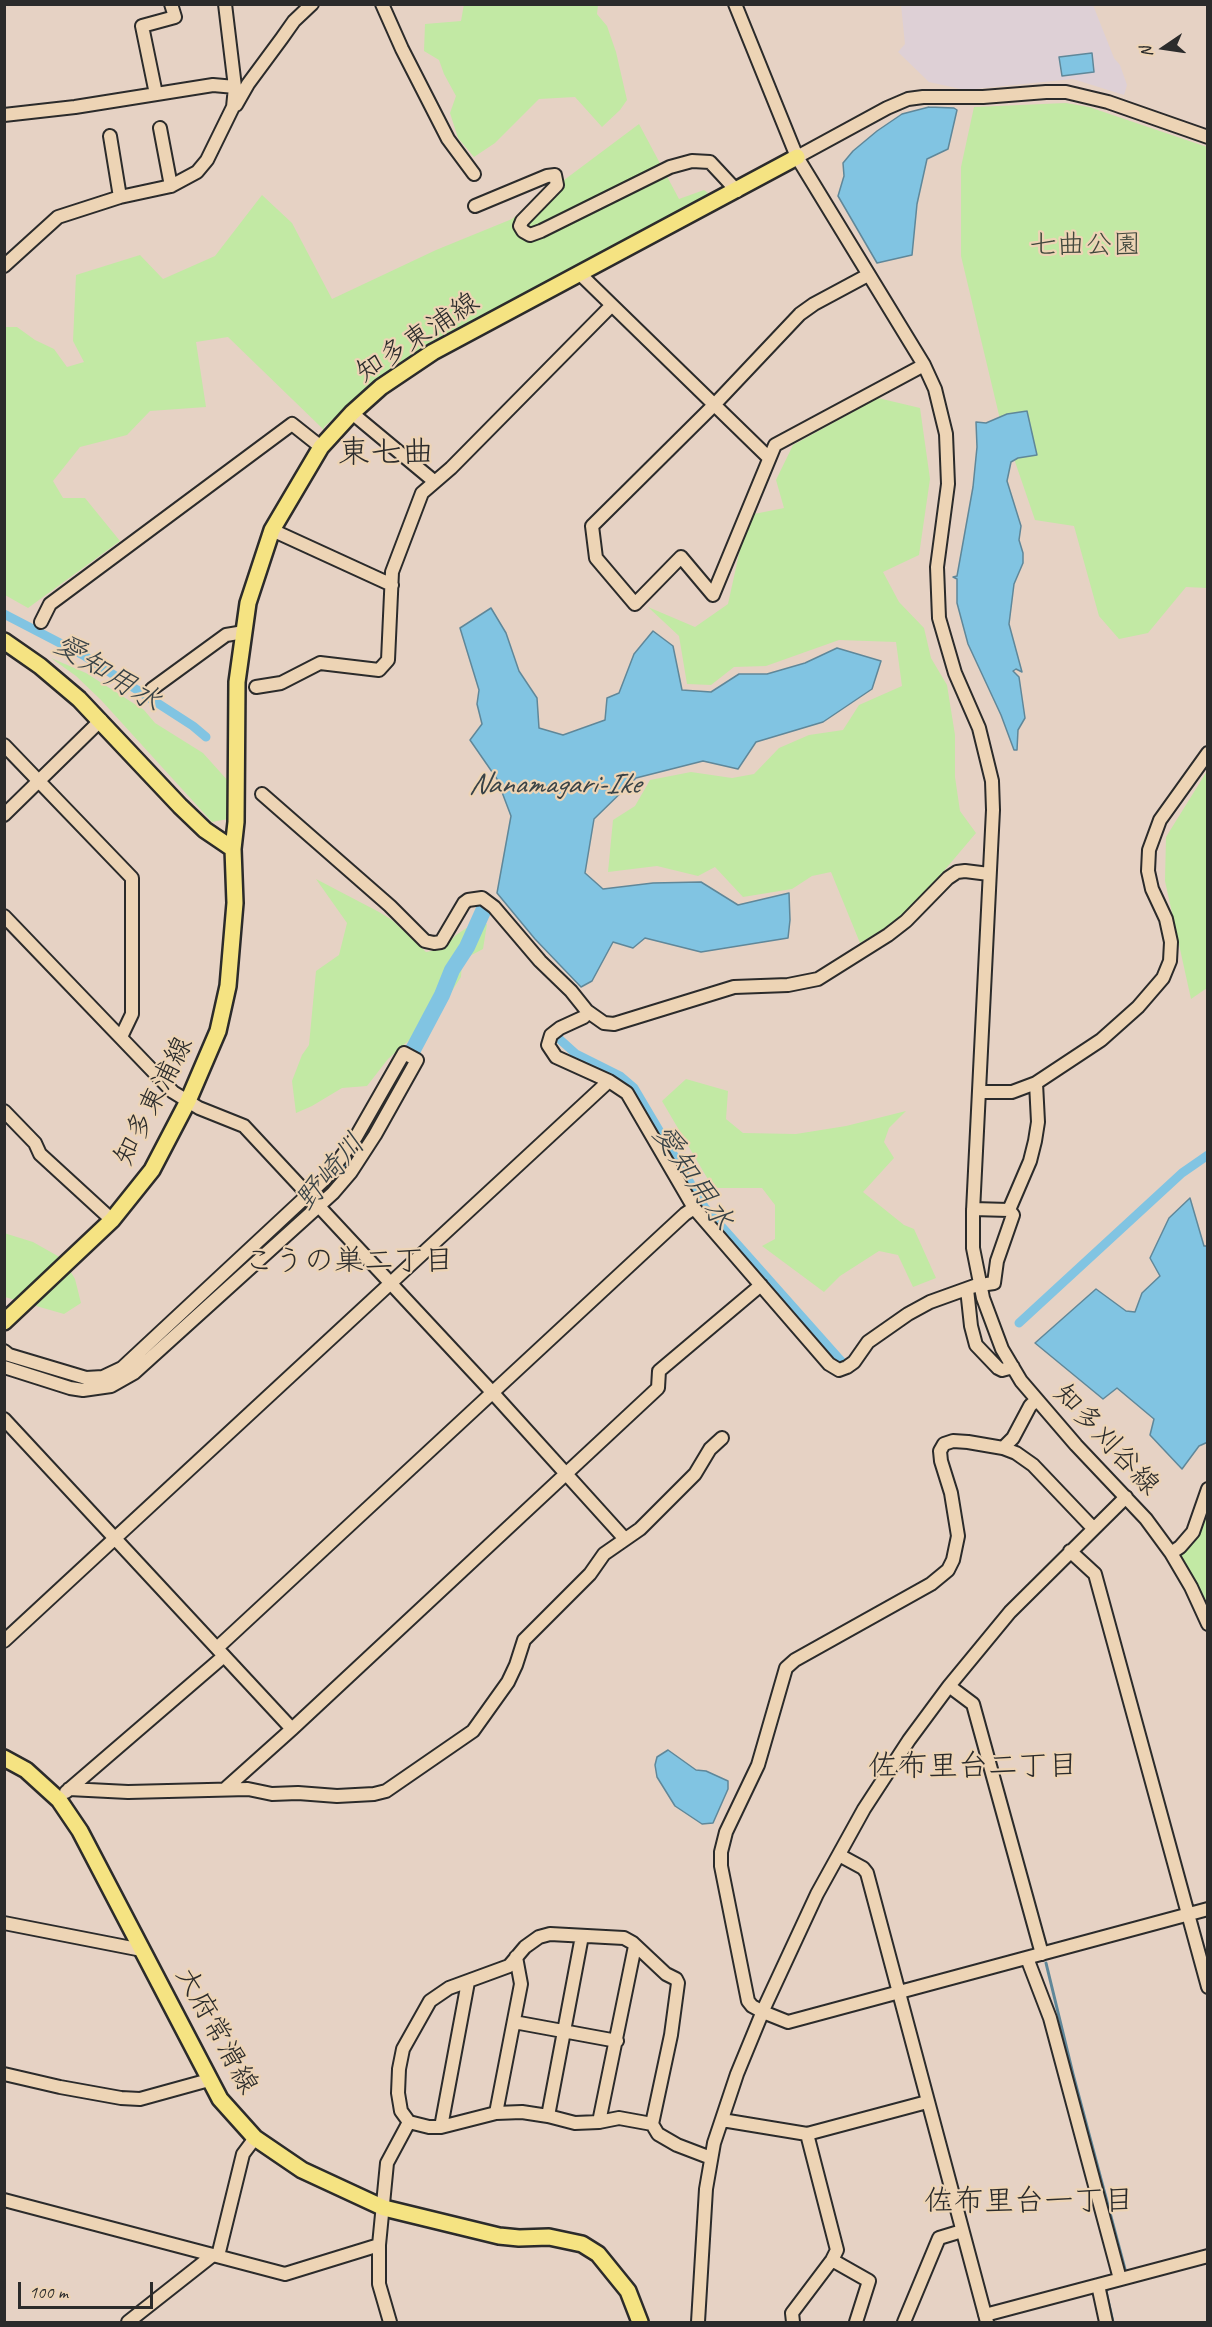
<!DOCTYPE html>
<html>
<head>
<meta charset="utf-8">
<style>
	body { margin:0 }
	#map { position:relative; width:1212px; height:2327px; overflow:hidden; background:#e6d2c4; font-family:Caveat,sans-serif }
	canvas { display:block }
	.frame { position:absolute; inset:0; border:6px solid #2b2b2b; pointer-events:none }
	.north { position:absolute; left:1134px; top:18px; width:60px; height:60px; -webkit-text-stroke:4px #edd4b5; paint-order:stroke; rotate:257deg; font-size:16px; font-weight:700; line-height:24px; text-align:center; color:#2b2b2b }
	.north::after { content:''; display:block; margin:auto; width:21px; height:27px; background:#2b2b2b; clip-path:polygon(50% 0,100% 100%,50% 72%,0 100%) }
	.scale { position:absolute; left:18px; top:2282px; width:135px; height:27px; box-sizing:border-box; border:3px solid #2b2b2b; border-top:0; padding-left:8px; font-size:18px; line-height:21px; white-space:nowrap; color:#2b2b2b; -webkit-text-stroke:4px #edd4b5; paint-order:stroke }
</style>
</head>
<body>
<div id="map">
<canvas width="1212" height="2327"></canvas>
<div class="frame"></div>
<div class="north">N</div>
<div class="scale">100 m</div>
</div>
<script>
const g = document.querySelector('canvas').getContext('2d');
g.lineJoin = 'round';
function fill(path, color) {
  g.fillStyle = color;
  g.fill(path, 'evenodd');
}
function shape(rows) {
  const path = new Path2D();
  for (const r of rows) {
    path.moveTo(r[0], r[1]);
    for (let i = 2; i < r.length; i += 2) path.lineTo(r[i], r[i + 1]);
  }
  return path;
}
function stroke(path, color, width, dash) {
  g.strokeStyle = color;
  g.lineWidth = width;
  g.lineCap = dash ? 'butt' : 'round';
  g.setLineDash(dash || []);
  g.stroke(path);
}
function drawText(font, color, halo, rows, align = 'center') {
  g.font = font + ' Caveat,"Klee One",sans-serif';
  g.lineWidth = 4.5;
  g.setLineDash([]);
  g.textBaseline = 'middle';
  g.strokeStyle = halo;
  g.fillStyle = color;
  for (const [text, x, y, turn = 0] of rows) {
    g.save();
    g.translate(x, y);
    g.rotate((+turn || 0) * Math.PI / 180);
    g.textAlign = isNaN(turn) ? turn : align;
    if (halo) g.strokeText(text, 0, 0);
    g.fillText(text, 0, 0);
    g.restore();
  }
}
fill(shape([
	[901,5,1093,5,1114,58,1120,65,1127,85,1124,95,1073,79,965,90,929,82,898,52,905,44]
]), '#ded0d6');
fill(shape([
	[464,4,598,5,597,14,607,26,616,52,627,100,620,110,602,127,575,97,539,99,495,143,474,157,458,138,450,113,456,96,444,74,439,60,424,51,425,24,461,21],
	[1066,103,1089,107,1207,147,1207,588,1186,587,1148,633,1119,639,1099,616,1074,526,1035,520,999,415,961,256,961,167,974,107],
	[639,124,679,199,704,190,708,193,702,201,449,334,383,374,324,427,324,430,228,337,196,342,206,407,150,411,127,435,80,447,53,481,63,498,85,498,120,541,28,608,5,595,5,327,17,327,35,340,54,349,67,367,84,362,73,341,76,275,140,255,163,279,215,256,262,195,292,223,332,299,436,250,512,219],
	[878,398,920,408,930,479,919,555,883,572,899,602,924,628,931,658,947,685,955,735,955,777,960,811,976,833,921,898,887,927,860,943,831,872,812,876,792,889,743,897,715,867,698,876,657,866,608,872,613,820,635,806,650,780,691,772,732,778,754,774,779,748,809,735,843,730,859,705,902,686,896,642,839,640,766,666,734,667,711,685,687,684,679,636,648,607,695,627,728,604,742,540,754,514,784,508,776,480,793,445],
	[51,658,86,673,144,710,155,723,203,753,229,782,228,819,212,822,101,700,76,676],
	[1207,771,1207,988,1191,999,1165,881,1166,837],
	[316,879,379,912,392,920,426,952,442,949,456,935,468,927,487,924,483,949,462,960,461,977,435,1017,388,1059,367,1086,342,1088,312,1106,296,1113,292,1081,302,1055,309,1045,316,971,339,955,347,923],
	[686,1079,728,1091,726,1119,743,1133,796,1134,846,1126,906,1111,889,1128,884,1142,894,1158,863,1192,904,1225,914,1229,936,1278,913,1287,898,1255,879,1251,840,1276,824,1292,762,1246,775,1239,775,1205,762,1188,713,1188,662,1101],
	[4,1233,33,1242,63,1259,75,1279,81,1303,64,1314,5,1297],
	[1207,1489,1207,1624,1171,1553,1180,1547]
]), '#c2e9a4');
const water = shape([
	[1092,53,1094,72,1062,76,1059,57,1092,53],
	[929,107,954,108,957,110,948,149,927,159,917,204,912,255,877,263,838,196,844,176,843,163,853,151,877,131,902,114,929,107],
	[1027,411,1037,455,1018,458,1011,462,1007,481,1021,526,1019,540,1023,553,1023,563,1014,584,1009,624,1022,672,1016,669,1013,671,1019,677,1025,718,1018,730,1017,750,1014,750,1001,715,968,644,957,603,957,579,953,577,957,576,973,487,977,447,976,422,986,423,1007,414,1027,411],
	[491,608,506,633,519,671,537,698,539,728,563,735,605,720,607,698,619,693,634,654,653,631,673,646,682,690,711,692,739,674,767,674,805,663,837,648,881,661,872,689,823,722,756,742,738,769,703,761,636,778,594,819,585,873,603,889,653,883,701,882,738,905,789,893,790,920,788,938,701,952,645,938,633,948,613,942,592,981,581,987,535,939,497,893,511,816,497,779,470,740,482,724,477,704,479,690,460,628,491,608],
	[1190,1198,1204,1246,1207,1246,1208,1442,1199,1446,1182,1469,1150,1435,1154,1419,1117,1388,1103,1399,1035,1343,1096,1289,1126,1311,1135,1312,1142,1293,1160,1276,1150,1258,1169,1218,1190,1198],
	[668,1750,696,1770,706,1771,728,1781,728,1789,713,1823,702,1824,675,1806,657,1777,655,1765,657,1757,668,1750]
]);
fill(water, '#81c4e2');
stroke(water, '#5f8799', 1.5);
stroke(shape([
	[1046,1963,1073,2074,1126,2273],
	[1109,2288,1106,2291,1113,2322]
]), '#5f8799', 3);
stroke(shape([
	[4,614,83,655,193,726,206,737],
	[556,1036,576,1054,620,1076,634,1088,705,1208,842,1362],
	[1019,1323,1182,1173,1208,1155]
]), '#81c4e2', 9);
stroke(shape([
	[171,1332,330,1184,353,1156,407,1061,442,995,452,970,467,947,484,909],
	[4,1361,77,1383,92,1385,107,1383]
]), '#81c4e2', 16);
const minor = shape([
	[382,4,402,49,448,139,474,174],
	[735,4,797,157,924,365,935,389,946,434,948,484,937,567,939,618,955,673,979,728,992,781,993,810,973,1211,973,1248,983,1298,1002,1349,1021,1381,1076,1445,1146,1519,1171,1553,1191,1587,1208,1624],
	[156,94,142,26,175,17,171,4],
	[236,105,248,84,282,38,294,21,312,4],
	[4,115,75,107,213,85,235,87],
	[160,128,171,186],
	[110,136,120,197],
	[797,157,887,108,908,99,923,97,983,97,1046,92,1066,92,1108,102,1208,137],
	[475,206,547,176,555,175,557,185,522,221,520,226,523,231,530,235,541,231,670,167,692,161,710,162,737,191],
	[4,266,58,217,120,197,171,186,197,172,207,160,233,107,235,87,225,4],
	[579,273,769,458],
	[868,275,814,304,800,314,714,405,592,526,596,558,635,604,681,557,713,595,775,445,924,365],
	[352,413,435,482],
	[272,530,392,585],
	[41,622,50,604,292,424,321,447],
	[256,687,281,683,320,663,379,670,388,660,392,572,422,493,451,468,611,306],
	[152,689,226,635,244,632],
	[4,745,132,878,132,1014,121,1037],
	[262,794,390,906,425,941,434,943,441,942,464,903,468,900,482,898,494,907,540,961,571,991,587,1011,604,1023,614,1024,734,987,788,985,818,979,888,935,906,921,948,878,957,872,965,871,989,874],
	[4,815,101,720],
	[4,916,173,1092,199,1108,244,1126,492,1392,625,1539],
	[584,1017,560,1028,551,1035,548,1045,556,1057,609,1081,627,1093,694,1208,829,1364,839,1370,847,1367,854,1362,868,1342,908,1314,930,1302,980,1284],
	[979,1092,1012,1092,1036,1083,1101,1040,1138,1007,1163,978,1170,961,1171,942,1166,919,1152,889,1148,871,1149,850,1160,820,1208,753],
	[4,1111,35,1143,40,1154,112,1220],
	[973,1209,1009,1210],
	[987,1284,994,1283,997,1261,1013,1215,1009,1210,1030,1161,1035,1141,1038,1122,1036,1083],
	[967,1289,971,1326,976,1345,998,1368,1002,1370,1013,1367],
	[4,1351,9,1355,86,1378,103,1377,122,1368,326,1178,356,1137,404,1053,417,1060,375,1135,351,1172,333,1193,134,1373,111,1386,83,1390,70,1388,4,1367],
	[4,1419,292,1729],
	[1003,1448,1013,1438,1030,1406,1036,1400],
	[1093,1528,1033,1465,1016,1453,1003,1448,968,1442,953,1441,944,1444,940,1451,941,1461,951,1493,958,1536,953,1560,948,1570,931,1584,795,1660,786,1668,758,1765,726,1832,721,1852,721,1866,748,2001,752,2006,763,2012,788,2022,1208,1909],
	[1070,1551,1095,1574,1208,1987],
	[1171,1553,1180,1547,1193,1532,1208,1489],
	[4,1641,609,1081],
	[217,1648,685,1214,694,1208],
	[949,1686,973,1704,1042,1954],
	[69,1789,128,1792,248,1789,272,1794,298,1793,337,1796,374,1794,386,1791,473,1731,508,1682,516,1665,524,1640,590,1574,604,1554,640,1529,695,1474,710,1449,722,1438],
	[225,1789,292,1729,658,1388,659,1371,761,1285],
	[66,1792,224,1656],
	[839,1855,863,1868,867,1873,987,2322],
	[4,1923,142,1950],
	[1027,1958,1050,2018,1120,2279],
	[514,2022,617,2041],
	[4,2074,60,2087,121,2098,140,2099,209,2080],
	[496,2113,521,1984,516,1957],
	[548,2116,582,1936],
	[722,2120,807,2134,837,2250,832,2260,792,2313,793,2322],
	[599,2122,635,1946],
	[652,2124,619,2118,599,2122,575,2123,548,2116,522,2112,496,2113,441,2127,429,2127,409,2122,401,2111,398,2093,399,2069,403,2049,430,2001,449,1988,509,1966,525,1947,539,1937,550,1934,624,1938,633,1943,666,1974,676,1979,678,1983,671,2035,652,2124,658,2134,677,2145,711,2158],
	[441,2127,468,1982],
	[807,2134,927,2102],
	[4,2200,285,2274,379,2245],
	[218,2256,243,2154,255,2138],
	[832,2260,869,2281,856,2322],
	[1098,2285,1106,2322],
	[985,2315,1208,2256],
	[128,2322,213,2255],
	[390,2322,379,2284,379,2245,387,2163,409,2122],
	[698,2322,706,2189,714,2143,737,2074,765,2006,817,1894,864,1809,909,1740,949,1686,1010,1612,1126,1497],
	[904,2322,939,2238,962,2231]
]);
const major = shape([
	[4,641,40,666,79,699,180,806,205,830,233,849],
	[4,1322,112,1220,152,1170,188,1101,218,1031,228,986,235,903,233,849,236,822,237,682,248,603,272,530,321,447,352,413,381,387,433,352,797,157],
	[4,1758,26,1770,59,1800,80,1831,220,2099,255,2138,302,2170,384,2208,499,2236,519,2238,549,2237,582,2244,598,2254,628,2291,640,2322]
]);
stroke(minor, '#2b2b2b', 16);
stroke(major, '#2b2b2b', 20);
stroke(minor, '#edd4b5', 12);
stroke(major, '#f5e382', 15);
drawText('28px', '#42483d', '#edd4b5', [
	["七曲公園",1085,246]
]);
drawText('28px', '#2b2b2b', '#edd4b5', [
	["知多東浦線",418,338,-33],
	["知多東浦線",154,1101,-63],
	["知多刈谷線",1106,1440,47],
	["大府常滑線",216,2031,61]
]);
drawText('italic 30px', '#384246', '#edd4b5', [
	["愛知用水",107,674,32],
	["Nanamagari-Ike",554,785],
	["野崎川",331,1173,-50],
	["愛知用水",692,1178,56]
]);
drawText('30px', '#2b2b2b', '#edd4b5', [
	["こうの巣二丁目",349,1262],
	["佐布里台二丁目",973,1767],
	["佐布里台一丁目",1029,2202]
]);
drawText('32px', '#2b2b2b', '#edd4b5', [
	["東七曲",386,454]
]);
</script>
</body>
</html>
